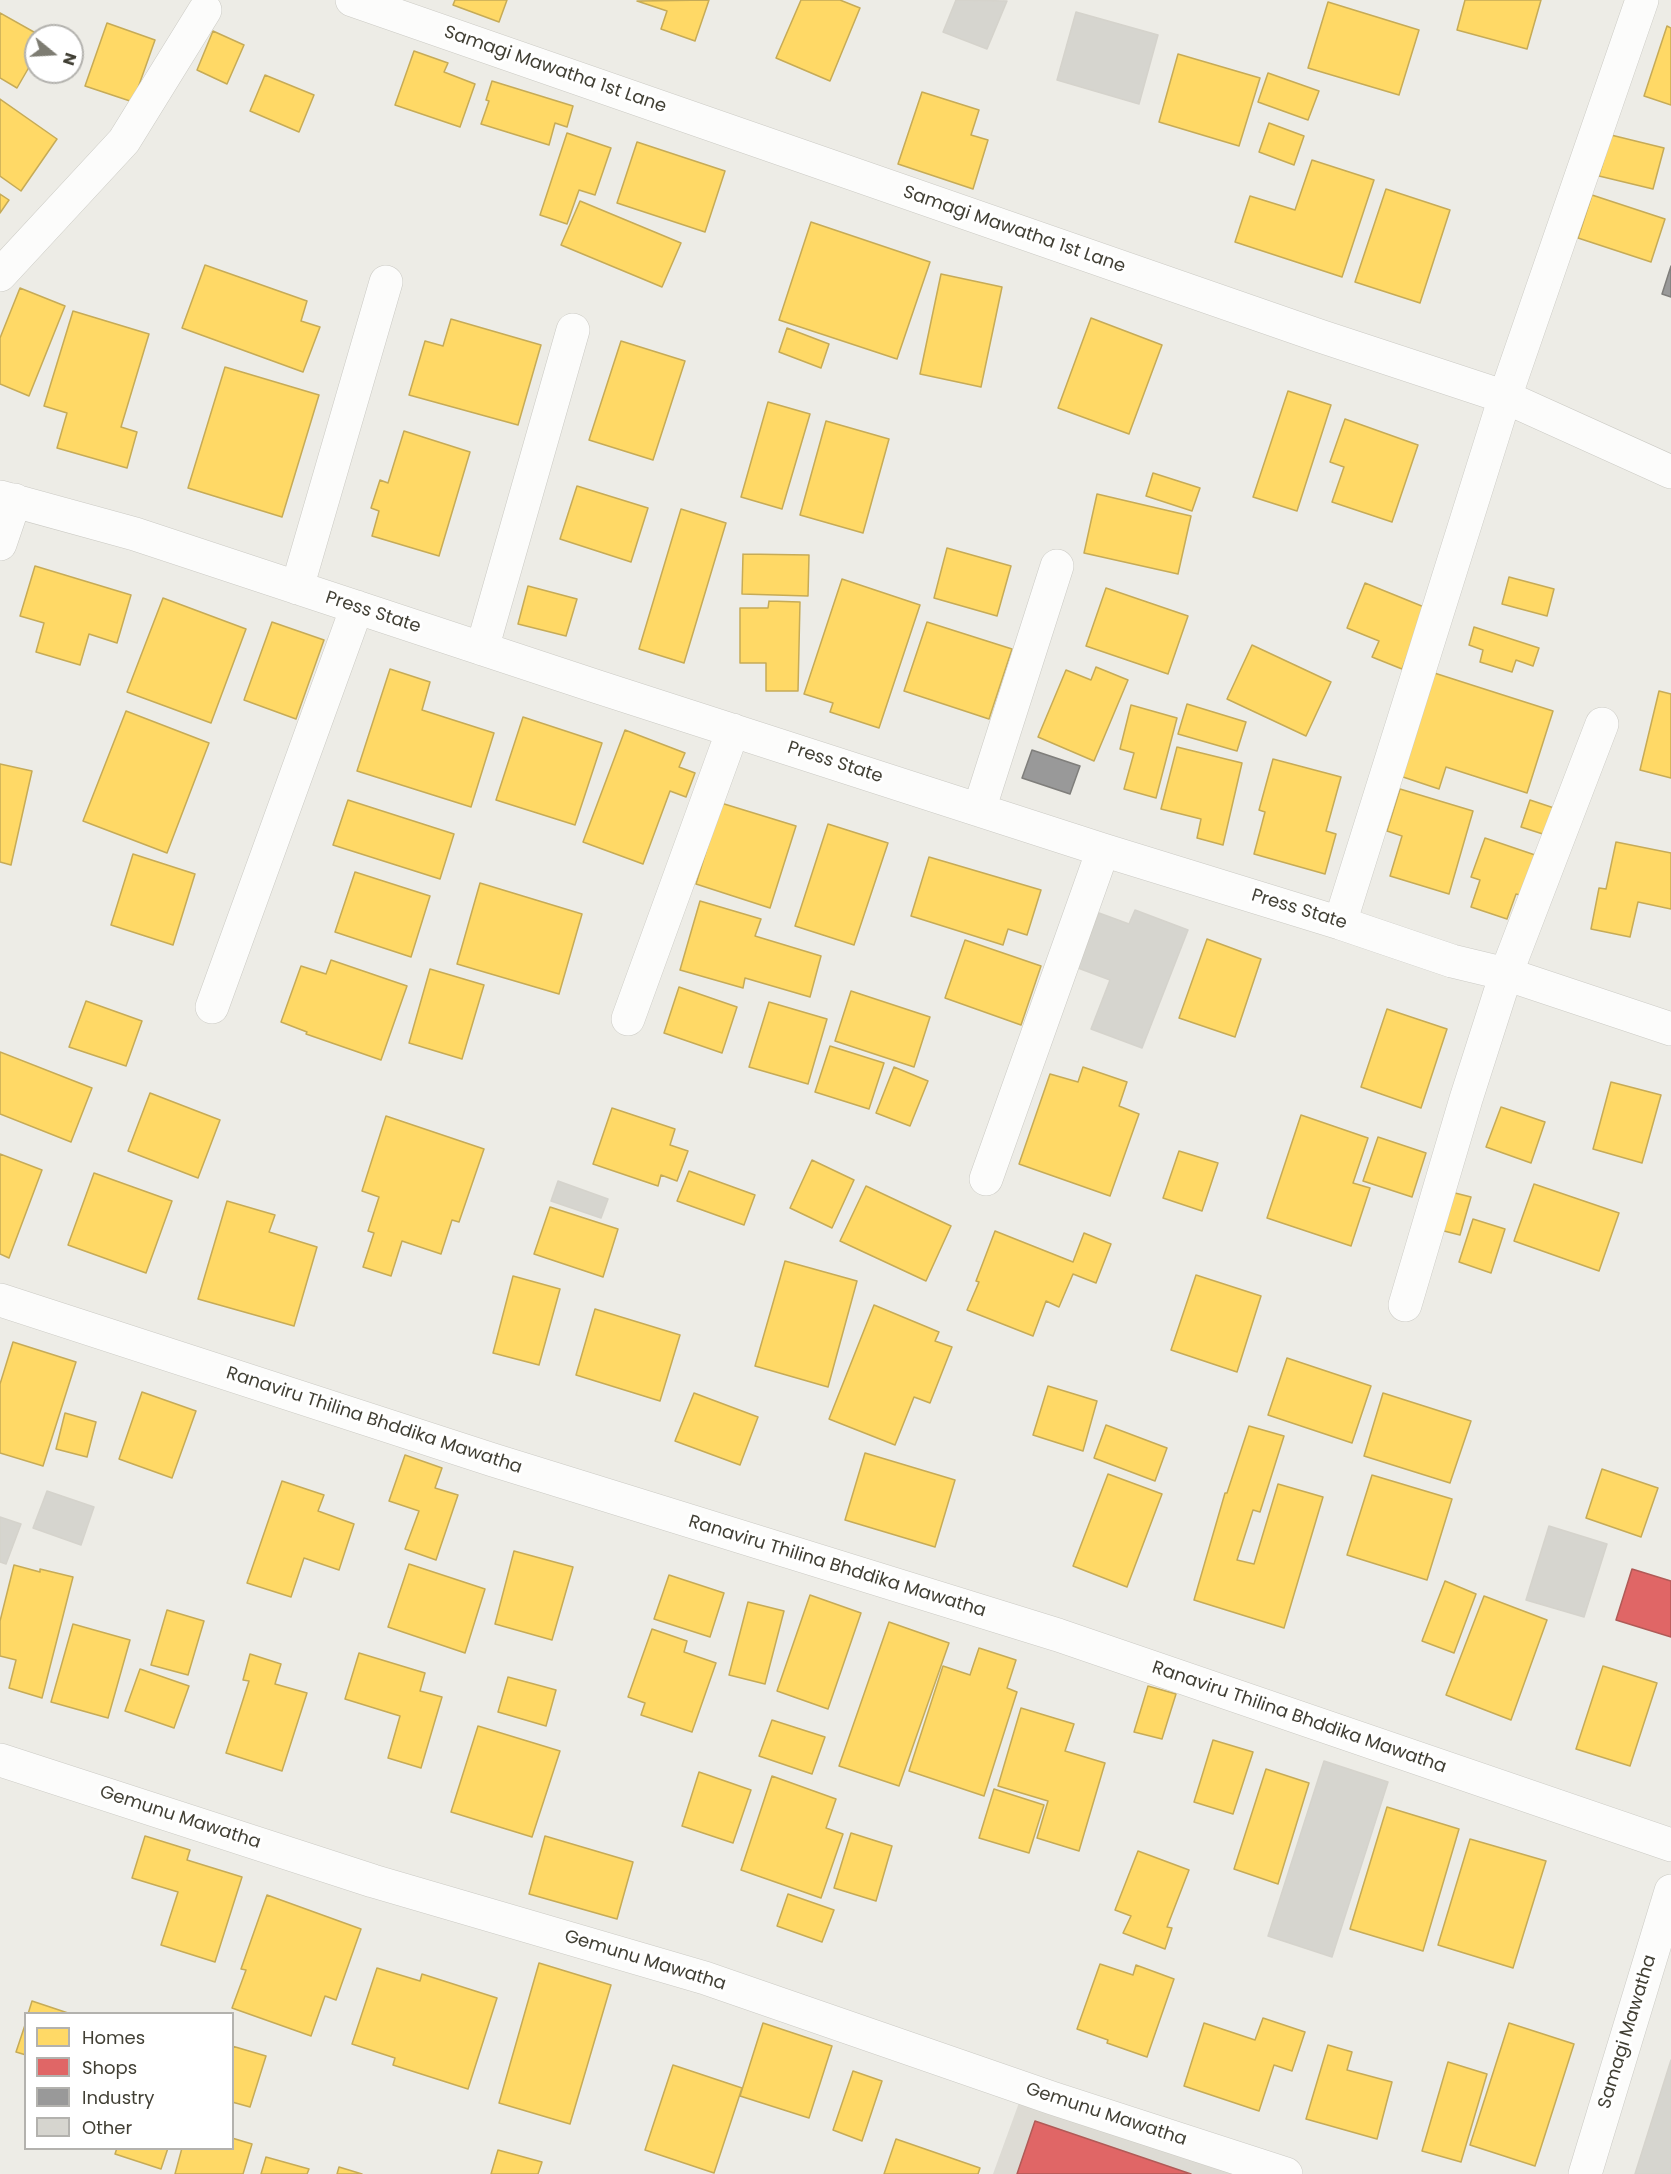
<!DOCTYPE html>
<html>
<head>
<meta charset="utf-8">
<style>
	body { margin:0 }
	#map { position:relative; width:1671px; height:2174px; overflow:hidden; background:#edece6; font-family:Poppins,sans-serif }
	canvas { display:block }
	.legend { position:absolute; left:24px; top:2012px; width:210px; height:138px; box-sizing:border-box; background:#fff; border:2px solid #b3b2ae; margin:0; padding:8px 10px; list-style:none; font-size:18px; color:#413f34 }
	.legend li { display:flex; align-items:center; gap:12px; height:30px }
	.legend b { width:30px; border:2px solid #b3b2ae }
	.north { position:absolute; left:24px; top:24px; width:60px; height:60px; box-sizing:border-box; background:#fff; border:2px solid #b3b2ae; border-radius:50%; rotate:108deg; font-size:16px; font-weight:700; line-height:24px; text-align:center; color:#413f34 }
	.north::after { content:''; display:block; margin:auto; width:21px; height:27px; background:#7d7c72; clip-path:polygon(50% 0,100% 100%,50% 72%,0 100%) }
</style>
</head>
<body>
<div id="map">
<canvas width="1671" height="2174"></canvas>
<ul class="legend">
<li><b style="height:16px;background:#ffd966"></b>Homes</li>
<li><b style="height:16px;background:#e06666"></b>Shops</li>
<li><b style="height:16px;background:#999"></b>Industry</li>
<li><b style="height:16px;background:#d6d5cf"></b>Other</li>
</ul>
<div class="north">N</div>
</div>
<script>
const g = document.querySelector('canvas').getContext('2d');
g.lineJoin = 'round';
function fill(path, color) {
  g.fillStyle = color;
  g.fill(path, 'evenodd');
}
function shape(rows) {
  const path = new Path2D();
  for (const r of rows) {
    path.moveTo(r[0], r[1]);
    for (let i = 2; i < r.length; i += 2) path.lineTo(r[i], r[i + 1]);
  }
  return path;
}
function stroke(path, color, width, dash) {
  g.strokeStyle = color;
  g.lineWidth = width;
  g.lineCap = dash ? 'butt' : 'round';
  g.setLineDash(dash || []);
  g.stroke(path);
}
function drawText(font, color, halo, rows, align = 'center') {
  g.font = font + ' Poppins,sans-serif';
  g.lineWidth = 6;
  g.setLineDash([]);
  g.textBaseline = 'middle';
  g.strokeStyle = halo;
  g.fillStyle = color;
  for (const [text, x, y, turn = 0] of rows) {
    g.save();
    g.translate(x, y);
    g.rotate((+turn || 0) * Math.PI / 180);
    g.textAlign = isNaN(turn) ? turn : align;
    if (halo) g.strokeText(text, 0, 0);
    g.fillText(text, 0, 0);
    g.restore();
  }
}
fill(shape([
	[1020,2100,1238,2174,993,2174]
]), '#dddbd4');
const homes = shape([
	[455,0,507,0,499,22,453,5,455,0],
	[709,0,695,41,661,29,667,11,637,1,709,0],
	[801,0,840,0,860,8,830,81,776,58,801,0],
	[1465,0,1541,0,1527,49,1457,30,1465,0],
	[1328,2,1419,30,1399,95,1308,68,1328,2],
	[0,13,41,36,36,36,36,55,17,88,0,78,0,13],
	[107,23,155,40,133,102,85,86,107,23],
	[1667,26,1671,28,1671,105,1644,96,1667,26],
	[213,31,244,45,227,84,197,70,213,31],
	[414,51,448,63,444,72,475,84,460,127,395,105,414,51],
	[1178,54,1260,78,1239,146,1159,122,1178,54],
	[1268,73,1319,91,1308,120,1258,102,1268,73],
	[265,75,314,95,299,132,250,111,265,75],
	[492,81,573,106,567,127,555,123,549,145,481,124,489,101,486,100,492,81],
	[922,92,979,110,971,135,988,140,973,189,898,164,922,92],
	[0,99,57,139,21,191,0,176,0,99],
	[1269,123,1304,136,1294,165,1259,152,1269,123],
	[567,133,611,148,595,195,579,190,567,224,540,215,567,133],
	[1611,135,1664,148,1653,189,1599,176,1611,135],
	[637,142,725,171,705,232,617,203,637,142],
	[1312,160,1374,180,1342,277,1235,242,1250,196,1295,210,1312,160],
	[1386,189,1450,210,1420,303,1355,282,1386,189],
	[0,194,9,200,0,213,0,194],
	[1592,195,1665,219,1651,262,1578,238,1592,195],
	[580,201,681,243,662,287,561,245,580,201],
	[811,222,930,262,897,359,779,320,811,222],
	[205,265,307,301,301,321,320,327,303,372,182,328,205,265],
	[941,274,1002,287,981,387,920,374,941,274],
	[20,288,65,306,29,396,0,384,0,338,20,288],
	[73,311,149,334,121,427,137,432,127,468,57,448,67,413,44,406,73,311],
	[1091,318,1162,345,1129,434,1058,408,1091,318],
	[451,319,541,345,518,425,409,395,425,341,443,346,451,319],
	[787,328,829,344,821,368,779,352,787,328],
	[621,341,685,361,653,460,589,440,621,341],
	[225,367,319,395,282,517,188,488,225,367],
	[1288,391,1331,405,1297,511,1253,497,1288,391],
	[768,402,810,414,782,509,741,497,768,402],
	[1345,419,1418,445,1392,522,1332,502,1344,467,1330,462,1345,419],
	[826,421,889,439,863,533,800,515,826,421],
	[404,431,470,452,439,556,372,536,379,511,371,508,380,480,388,483,404,431],
	[1153,473,1200,488,1192,511,1146,496,1153,473],
	[577,486,648,508,631,562,560,539,577,486],
	[1097,494,1191,516,1178,574,1084,553,1097,494],
	[681,509,726,523,684,663,639,649,681,509],
	[947,548,1011,566,997,616,934,598,947,548],
	[743,554,809,555,808,596,742,594,743,554],
	[35,566,131,595,117,643,89,634,80,665,36,652,44,623,20,616,35,566],
	[1509,577,1554,589,1547,616,1502,604,1509,577],
	[842,579,920,605,879,728,830,712,833,703,804,694,842,579],
	[1365,583,1434,611,1409,652,1402,669,1372,657,1379,641,1347,628,1365,583],
	[528,586,577,599,566,636,518,624,528,586],
	[1106,588,1188,616,1168,674,1086,646,1106,588],
	[163,598,246,629,211,723,127,692,163,598],
	[769,601,800,602,798,691,766,691,766,663,740,663,740,608,768,608,769,601],
	[272,622,324,640,296,719,244,700,272,622],
	[927,622,1012,649,989,719,904,691,927,622],
	[1474,627,1539,648,1533,666,1516,660,1512,672,1480,662,1483,650,1469,645,1474,627],
	[1252,645,1331,682,1306,736,1227,699,1252,645],
	[1096,667,1128,680,1094,761,1038,737,1066,670,1091,680,1096,667],
	[390,669,430,682,422,710,494,733,471,807,357,771,390,669],
	[1428,671,1553,711,1527,793,1446,767,1439,789,1397,775,1428,671],
	[1659,691,1671,694,1671,778,1640,770,1659,691],
	[1187,704,1246,722,1237,751,1178,734,1187,704],
	[1131,705,1177,718,1156,798,1124,789,1134,753,1120,749,1131,705],
	[126,711,209,743,167,853,83,821,126,711],
	[523,717,602,743,575,825,496,800,523,717],
	[625,730,685,753,679,767,695,773,686,797,670,791,643,864,583,842,625,730],
	[1177,747,1242,763,1223,845,1197,838,1201,819,1161,809,1177,747],
	[1273,759,1341,777,1326,831,1336,834,1325,874,1254,854,1265,812,1259,810,1273,759],
	[0,764,32,771,11,865,0,862,0,764],
	[1400,789,1473,811,1449,894,1390,876,1402,836,1387,831,1400,789],
	[348,800,454,834,440,879,333,845,348,800],
	[1530,800,1557,809,1549,836,1521,827,1530,800],
	[721,803,796,826,770,908,696,884,721,803],
	[828,824,888,843,854,945,795,926,828,824],
	[1485,838,1538,856,1524,896,1516,894,1507,919,1471,907,1480,880,1471,877,1485,838],
	[1616,842,1671,853,1671,909,1638,902,1630,937,1591,929,1599,888,1606,889,1616,842],
	[133,854,195,874,173,945,111,925,133,854],
	[929,857,1041,890,1027,935,1008,929,1003,945,911,916,929,857],
	[355,872,430,896,411,957,335,932,355,872],
	[480,883,582,914,559,994,457,964,480,883],
	[700,901,761,919,755,936,821,956,810,997,745,978,743,988,680,970,700,901],
	[1207,939,1261,959,1235,1037,1179,1018,1207,939],
	[965,940,1041,966,1021,1025,945,998,965,940],
	[331,960,407,986,381,1060,306,1034,307,1032,281,1022,301,966,326,974,331,960],
	[430,969,484,985,462,1059,409,1043,430,969],
	[679,987,737,1007,722,1053,664,1033,679,987],
	[851,991,930,1017,914,1067,835,1041,851,991],
	[86,1001,142,1021,126,1066,69,1047,86,1001],
	[769,1002,827,1019,808,1084,749,1067,769,1002],
	[1387,1009,1447,1029,1421,1108,1361,1087,1387,1009],
	[830,1046,884,1063,869,1109,815,1092,830,1046],
	[0,1052,92,1088,71,1142,0,1114,0,1052],
	[894,1067,928,1081,910,1126,876,1113,894,1067],
	[1083,1067,1127,1082,1119,1106,1139,1114,1110,1196,1019,1164,1050,1074,1078,1082,1083,1067],
	[1611,1082,1661,1095,1642,1163,1593,1149,1611,1082],
	[150,1093,220,1120,198,1178,128,1151,150,1093],
	[1501,1107,1545,1122,1531,1163,1486,1147,1501,1107],
	[612,1108,675,1129,670,1145,688,1151,677,1181,661,1175,658,1186,593,1164,612,1108],
	[1301,1115,1368,1138,1353,1183,1370,1188,1351,1246,1267,1218,1301,1115],
	[386,1116,484,1149,459,1222,452,1220,441,1254,402,1241,391,1276,363,1267,374,1233,368,1231,379,1197,362,1191,386,1116],
	[1378,1137,1426,1153,1412,1197,1363,1181,1378,1137],
	[1179,1151,1218,1163,1202,1211,1163,1198,1179,1151],
	[0,1154,42,1170,9,1258,0,1254,0,1154],
	[812,1160,854,1180,832,1228,790,1208,812,1160],
	[689,1171,755,1195,744,1225,677,1201,689,1171],
	[94,1173,172,1201,146,1273,68,1245,94,1173],
	[1534,1184,1619,1213,1599,1271,1514,1241,1534,1184],
	[866,1186,951,1226,926,1281,840,1241,866,1186],
	[1447,1191,1471,1197,1460,1235,1436,1229,1447,1191],
	[227,1201,275,1215,269,1232,317,1247,294,1326,198,1299,227,1201],
	[550,1207,618,1229,603,1277,534,1254,550,1207],
	[1473,1219,1505,1229,1491,1273,1459,1262,1473,1219],
	[995,1231,1073,1262,1084,1233,1111,1244,1096,1283,1073,1274,1059,1307,1046,1301,1033,1336,967,1310,979,1282,976,1281,995,1231],
	[785,1261,857,1281,828,1387,755,1366,785,1261],
	[1196,1275,1261,1296,1237,1372,1171,1350,1196,1275],
	[513,1276,560,1289,539,1365,493,1353,513,1276],
	[874,1305,939,1332,935,1341,952,1347,930,1403,914,1397,895,1445,829,1419,874,1305],
	[595,1309,680,1335,660,1401,576,1375,595,1309],
	[13,1342,76,1362,43,1466,0,1453,0,1384,13,1342],
	[1287,1358,1371,1386,1352,1443,1268,1415,1287,1358],
	[1048,1386,1097,1401,1083,1451,1033,1435,1048,1386],
	[142,1392,196,1411,172,1478,119,1459,142,1392],
	[694,1393,758,1417,740,1465,675,1441,694,1393],
	[1383,1393,1471,1421,1450,1483,1364,1456,1383,1393],
	[65,1413,96,1422,87,1457,56,1449,65,1413],
	[1106,1425,1167,1448,1155,1481,1094,1458,1106,1425],
	[1249,1426,1284,1436,1260,1512,1253,1510,1237,1560,1254,1564,1278,1484,1323,1497,1284,1628,1194,1600,1225,1493,1227,1493,1249,1426],
	[865,1453,955,1480,935,1547,845,1520,865,1453],
	[405,1455,442,1468,435,1488,458,1495,436,1560,405,1549,419,1511,389,1501,405,1455],
	[1602,1469,1658,1488,1641,1537,1586,1518,1602,1469],
	[1108,1474,1162,1494,1127,1587,1073,1566,1108,1474],
	[1372,1475,1452,1499,1427,1580,1347,1555,1372,1475],
	[282,1481,324,1495,318,1511,354,1524,339,1570,304,1558,291,1597,247,1583,282,1481],
	[514,1551,573,1567,552,1640,495,1624,514,1551],
	[409,1564,485,1589,465,1653,388,1627,409,1564],
	[14,1565,40,1572,40,1569,73,1577,42,1698,9,1688,16,1660,0,1656,0,1621,14,1565],
	[669,1575,724,1593,710,1637,654,1619,669,1575],
	[1445,1581,1476,1594,1454,1653,1422,1641,1445,1581],
	[810,1595,861,1613,828,1709,777,1691,810,1595],
	[1484,1596,1547,1620,1511,1720,1446,1695,1484,1596],
	[748,1602,784,1611,765,1684,729,1675,748,1602],
	[167,1610,204,1621,188,1675,151,1665,167,1610],
	[889,1622,949,1643,899,1786,839,1766,889,1622],
	[73,1624,130,1640,108,1718,51,1702,73,1624],
	[652,1629,687,1641,684,1652,716,1663,692,1732,641,1715,645,1703,628,1697,652,1629],
	[979,1648,1016,1660,1007,1688,1017,1692,984,1796,909,1771,943,1666,970,1675,979,1648],
	[359,1653,425,1673,420,1691,442,1697,421,1768,388,1758,400,1716,345,1699,359,1653],
	[250,1654,281,1664,275,1684,307,1693,282,1771,226,1753,249,1681,243,1680,250,1654],
	[1603,1666,1657,1683,1630,1766,1576,1749,1603,1666],
	[140,1669,189,1686,174,1728,125,1711,140,1669],
	[508,1677,556,1690,546,1726,498,1712,508,1677],
	[1148,1686,1176,1694,1162,1739,1134,1732,1148,1686],
	[1021,1708,1074,1724,1065,1751,1105,1763,1079,1851,1037,1838,1048,1801,998,1786,1021,1708],
	[772,1720,825,1737,812,1774,759,1756,772,1720],
	[478,1726,560,1751,532,1837,451,1812,478,1726],
	[1213,1740,1253,1752,1233,1814,1194,1802,1213,1740],
	[1266,1769,1309,1783,1278,1884,1234,1869,1266,1769],
	[699,1772,751,1790,733,1843,682,1826,699,1772],
	[772,1776,836,1799,826,1828,843,1834,821,1898,741,1870,772,1776],
	[994,1789,1044,1805,1029,1853,979,1838,994,1789],
	[1387,1807,1459,1829,1423,1951,1350,1929,1387,1807],
	[851,1833,892,1846,876,1901,834,1888,851,1833],
	[145,1836,190,1850,187,1860,242,1877,215,1962,161,1945,178,1892,132,1878,145,1836],
	[545,1836,633,1862,617,1919,529,1894,545,1836],
	[1470,1839,1546,1861,1513,1968,1438,1945,1470,1839],
	[1138,1851,1189,1870,1167,1927,1172,1928,1165,1949,1123,1933,1131,1916,1115,1910,1138,1851],
	[788,1894,834,1910,822,1942,777,1926,788,1894],
	[267,1895,361,1929,336,2000,325,1996,311,2036,232,2008,246,1970,241,1969,267,1895],
	[539,1963,611,1985,570,2124,499,2103,539,1963],
	[1100,1964,1133,1975,1136,1965,1174,1979,1147,2057,1107,2043,1108,2040,1077,2029,1100,1964],
	[377,1968,420,1981,422,1974,497,1998,468,2089,393,2065,395,2058,352,2044,377,1968],
	[32,2001,71,2014,28,2014,32,2001],
	[1263,2018,1305,2032,1292,2071,1274,2065,1259,2111,1184,2086,1204,2023,1255,2040,1263,2018],
	[26,2022,26,2055,16,2052,26,2022],
	[763,2023,832,2046,809,2118,740,2096,763,2023],
	[1509,2023,1574,2044,1535,2166,1470,2145,1509,2023],
	[1328,2045,1352,2052,1347,2070,1392,2082,1377,2139,1306,2119,1328,2045],
	[232,2046,266,2056,250,2107,232,2102,232,2046],
	[1448,2062,1487,2074,1461,2162,1422,2151,1448,2062],
	[673,2065,742,2088,714,2173,645,2150,673,2065],
	[853,2071,882,2081,862,2141,833,2130,853,2071],
	[232,2138,252,2144,243,2174,175,2174,182,2148,232,2148,232,2138],
	[896,2139,980,2168,978,2174,884,2174,896,2139],
	[117,2148,168,2148,161,2169,115,2154,117,2148],
	[498,2150,542,2162,538,2174,491,2174,498,2150],
	[266,2157,309,2169,307,2174,261,2174,266,2157],
	[339,2167,362,2174,337,2174,339,2167]
]);
fill(homes, '#ffd966');
stroke(homes, '#c6ab57', 1.5);
const shops = shape([
	[1632,1569,1671,1581,1671,1637,1616,1620,1632,1569],
	[1035,2121,1191,2174,1017,2174,1035,2121]
]);
fill(shops, '#e06666');
stroke(shops, '#b05a57', 1.5);
const industry = shape([
	[1671,266,1671,297,1662,294,1671,266],
	[1032,750,1080,766,1070,794,1022,778,1032,750]
]);
fill(industry, '#999');
stroke(industry, '#7f7e7b', 1.5);
const building = shape([
	[956,0,1007,1,987,49,943,32,956,0],
	[1076,12,1158,35,1139,104,1057,80,1076,12],
	[1135,910,1188,930,1142,1048,1091,1029,1110,980,1078,968,1099,913,1129,924,1135,910],
	[558,1181,608,1199,601,1218,551,1201,558,1181],
	[47,1491,94,1507,81,1545,33,1528,47,1491],
	[0,1517,21,1524,6,1564,0,1562,0,1517],
	[1549,1526,1607,1544,1584,1617,1526,1600,1549,1526],
	[1324,1761,1388,1782,1332,1957,1268,1936,1324,1761],
	[1671,2060,1671,2174,1635,2174,1671,2060]
]);
fill(building, '#d6d5cf');
stroke(building, '#d5d3cc', 1.5);
const street = shape([
	[352,0,1320,336,1505,397,1671,472],
	[0,275,124,141,205,10],
	[0,497,135,534,598,687,1103,850,1340,923,1452,961,1506,974,1671,1029],
	[0,544,15,500],
	[297,588,386,282],
	[482,649,573,330],
	[979,810,1057,566],
	[1340,923,1505,397,1642,0],
	[212,1007,357,607],
	[628,1019,733,730],
	[986,1179,1103,850],
	[0,1300,493,1460,1058,1635,1671,1845],
	[1405,1305,1466,1099,1506,974,1602,724],
	[0,1760,373,1881,705,1978,1052,2098,1286,2174],
	[1585,2174,1671,1891]
]);
stroke(street, '#cbcac4', 34);
stroke(street, '#fcfcfb', 33);
drawText('18px', '#413f34', '#fff', [
	["Samagi Mawatha 1st Lane",555,70,19],
	["Samagi Mawatha 1st Lane",1014,230,19],
	["Press State",373,613,18],
	["Press State",835,763,18],
	["Press State",1299,910,17],
	["Ranaviru Thilina Bhddika Mawatha",374,1421,18],
	["Ranaviru Thilina Bhddika Mawatha",837,1567,17],
	["Ranaviru Thilina Bhddika Mawatha",1299,1718,19],
	["Gemunu Mawatha",180,1818,18],
	["Gemunu Mawatha",645,1961,17],
	["Samagi Mawatha",1628,2032,-73],
	["Gemunu Mawatha",1106,2115,18]
]);
</script>
</body>
</html>
